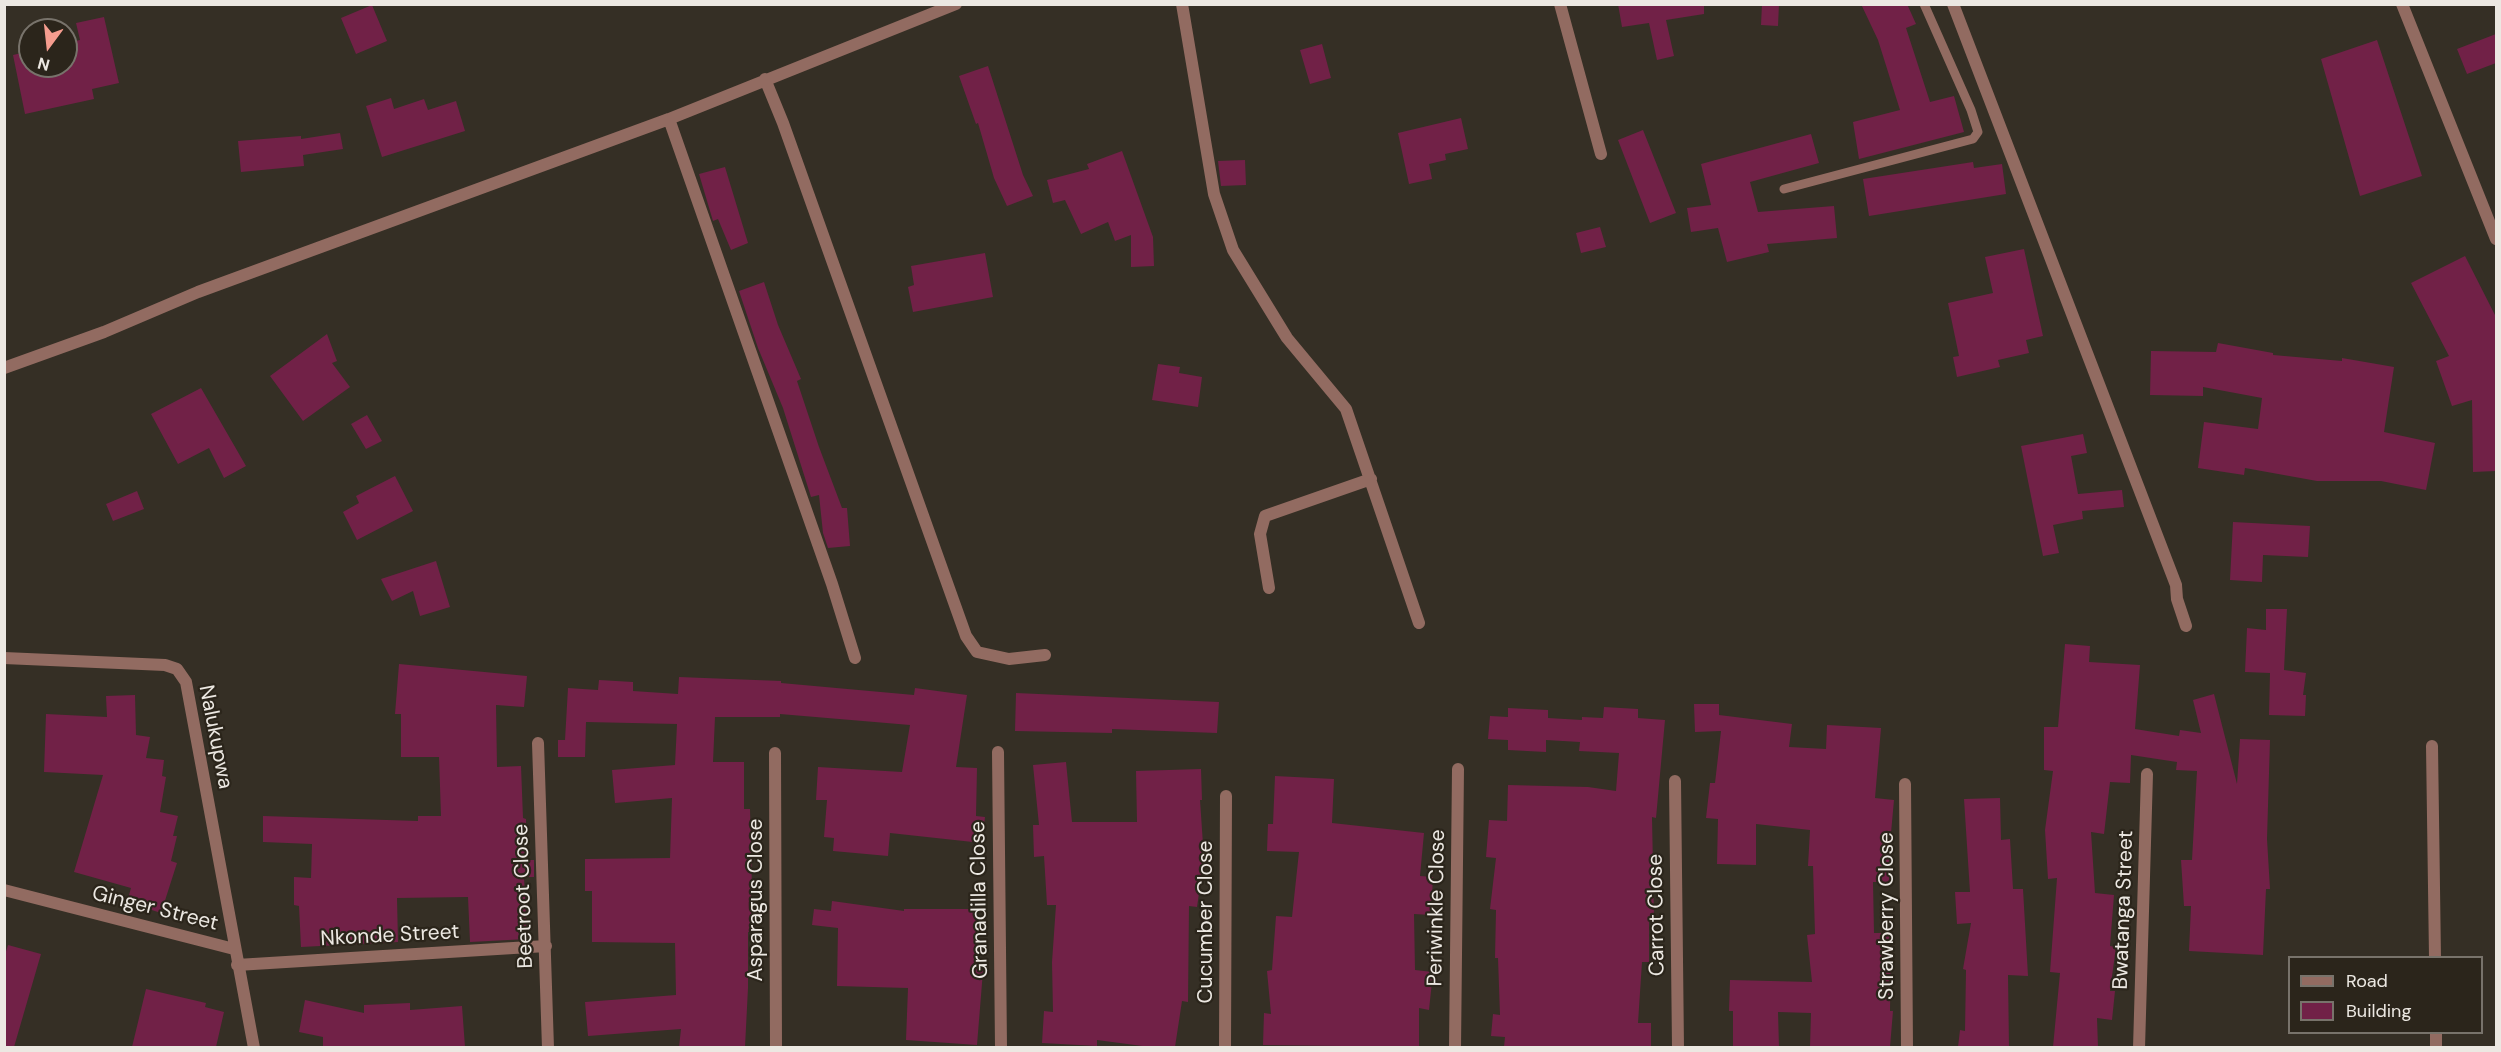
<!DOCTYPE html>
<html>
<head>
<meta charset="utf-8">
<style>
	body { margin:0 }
	#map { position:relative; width:2501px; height:1052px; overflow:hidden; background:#352f25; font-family:"DM Sans",sans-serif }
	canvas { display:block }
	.frame { position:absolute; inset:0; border:6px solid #ece8e2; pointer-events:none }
	.legend { position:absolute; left:2288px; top:956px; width:195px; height:78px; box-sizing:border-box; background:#2b251b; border:2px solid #78736b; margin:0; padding:8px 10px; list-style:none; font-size:18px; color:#ece8e2 }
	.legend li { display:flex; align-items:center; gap:12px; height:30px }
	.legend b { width:30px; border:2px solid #78736b }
	.north { position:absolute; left:18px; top:18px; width:60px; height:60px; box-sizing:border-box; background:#2b251b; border:2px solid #78736b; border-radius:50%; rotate:195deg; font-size:16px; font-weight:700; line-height:24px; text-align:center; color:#ece8e2 }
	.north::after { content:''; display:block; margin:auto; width:21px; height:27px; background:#f59d8f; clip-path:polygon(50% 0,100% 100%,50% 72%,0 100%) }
</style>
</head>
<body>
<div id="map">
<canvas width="2501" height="1052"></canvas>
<div class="frame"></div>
<ul class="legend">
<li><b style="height:8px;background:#926b61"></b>Road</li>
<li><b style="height:16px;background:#712147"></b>Building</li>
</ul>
<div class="north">N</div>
</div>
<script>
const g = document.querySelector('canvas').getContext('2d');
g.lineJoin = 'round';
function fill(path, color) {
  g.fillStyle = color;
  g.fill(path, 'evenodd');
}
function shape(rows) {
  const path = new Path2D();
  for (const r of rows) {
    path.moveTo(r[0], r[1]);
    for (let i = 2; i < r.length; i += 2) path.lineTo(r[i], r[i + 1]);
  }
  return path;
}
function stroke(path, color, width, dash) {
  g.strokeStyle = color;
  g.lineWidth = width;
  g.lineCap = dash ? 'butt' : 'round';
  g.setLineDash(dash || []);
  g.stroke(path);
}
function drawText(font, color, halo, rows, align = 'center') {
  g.font = font + ' "DM Sans",sans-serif';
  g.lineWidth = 4.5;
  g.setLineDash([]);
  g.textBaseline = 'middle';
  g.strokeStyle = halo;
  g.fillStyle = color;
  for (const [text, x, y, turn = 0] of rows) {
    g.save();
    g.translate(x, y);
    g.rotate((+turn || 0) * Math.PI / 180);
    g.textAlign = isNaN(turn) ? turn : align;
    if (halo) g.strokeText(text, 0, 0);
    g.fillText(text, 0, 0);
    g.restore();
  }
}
fill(shape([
	[1618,4,1704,4,1704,14,1666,20,1674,56,1657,60,1649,23,1622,27],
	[1762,4,1779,4,1778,26,1761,25],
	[1861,4,1907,4,1916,24,1906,28,1930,102,1954,96,1964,132,1859,159,1853,122,1900,110,1878,40],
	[372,5,387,41,356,54,341,18],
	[104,17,119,83,92,89,94,99,25,114,13,55,30,51,30,66,66,66,66,43,80,40,76,23],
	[2496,34,2496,63,2467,74,2457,49],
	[2377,40,2422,176,2360,196,2321,59],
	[1322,44,1331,78,1310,84,1300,50],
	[988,66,1023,175,1033,196,1007,206,994,178,978,123,976,124,959,76],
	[391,98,394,109,424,99,428,110,456,101,465,131,382,157,366,106],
	[1461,118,1468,149,1445,154,1446,160,1429,164,1432,179,1409,184,1398,133],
	[1643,130,1676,213,1650,223,1618,140],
	[340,133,343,149,303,155,304,166,241,172,238,141,301,136,301,139],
	[1811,134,1819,163,1750,182,1758,212,1834,206,1837,238,1767,244,1769,252,1727,262,1718,228,1691,232,1687,208,1711,205,1701,164],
	[1122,151,1153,237,1154,266,1131,267,1131,235,1115,241,1108,222,1081,234,1065,200,1053,203,1047,180,1089,169,1087,164],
	[1245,160,1246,185,1221,186,1218,161],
	[1973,162,1974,168,2002,164,2006,194,1869,216,1863,179],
	[725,167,748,243,731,250,718,219,713,221,699,174],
	[1600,227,1606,247,1581,253,1576,233],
	[2024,249,2043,336,2026,340,2029,353,1998,360,2000,367,1957,377,1953,357,1959,356,1948,303,1993,293,1985,257],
	[985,253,993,297,913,312,908,287,914,285,911,266],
	[2465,256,2496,317,2496,471,2473,472,2472,400,2452,406,2436,361,2449,356,2411,283],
	[764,282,778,325,801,379,797,381,819,447,842,508,847,508,850,546,828,548,823,533,819,495,811,497,783,408,758,348,739,291],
	[327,334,337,361,332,363,350,387,303,421,270,376],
	[2218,343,2273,353,2273,355,2342,361,2342,358,2394,367,2384,432,2435,443,2426,490,2381,481,2317,481,2245,468,2244,475,2198,468,2204,422,2258,429,2262,398,2203,387,2203,396,2150,395,2151,351,2216,352],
	[1158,364,1180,367,1179,373,1202,377,1198,407,1152,400],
	[201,388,246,466,224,478,209,448,178,464,151,414],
	[367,415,382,441,366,449,351,424],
	[2083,434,2087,453,2071,456,2078,494,2122,490,2124,507,2082,511,2083,519,2053,525,2059,553,2043,556,2021,446],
	[395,476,413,511,357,540,343,512,359,503,356,496],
	[137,491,144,509,113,521,106,504],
	[2233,522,2310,526,2308,557,2263,555,2262,582,2230,580],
	[436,561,450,607,420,616,413,591,392,601,381,579],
	[2266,609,2287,609,2284,670,2306,673,2303,695,2306,695,2305,716,2269,715,2270,673,2245,672,2247,628,2266,630],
	[2065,644,2090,646,2089,662,2140,665,2135,729,2179,736,2180,730,2201,733,2193,700,2214,694,2237,784,2240,739,2270,740,2267,839,2270,889,2266,889,2263,955,2189,951,2191,906,2184,906,2181,860,2192,860,2197,771,2176,770,2177,762,2131,755,2130,783,2110,782,2104,834,2091,832,2095,893,2114,895,2110,946,2116,947,2110,991,2115,991,2112,1020,2097,1018,2098,1047,2053,1047,2060,973,2050,972,2057,878,2048,879,2045,830,2053,771,2044,770,2044,727,2058,727],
	[399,664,527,676,524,707,496,705,497,767,521,766,523,818,526,819,526,860,534,860,534,877,524,877,527,939,470,942,468,897,397,898,398,942,301,947,299,906,294,905,294,877,311,878,312,844,263,842,263,816,418,821,418,816,441,816,439,757,401,757,401,714,395,714],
	[679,677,781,681,781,683,914,695,915,688,967,695,956,767,977,768,976,816,985,817,982,843,890,833,888,856,833,851,834,838,824,837,827,800,816,800,818,767,902,772,910,725,780,714,780,717,715,717,713,762,744,762,744,809,750,809,752,888,750,888,754,931,748,932,748,988,745,1047,679,1047,681,1029,588,1036,585,1002,676,995,675,943,592,942,592,891,585,891,585,859,670,858,672,798,615,803,612,770,675,765,677,724,586,722,585,757,558,757,558,740,565,740,568,688,598,690,599,680,633,682,633,691,678,694],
	[1016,693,1219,702,1217,733,1112,729,1112,733,1015,731],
	[135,695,136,735,150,737,146,758,164,760,162,776,166,777,160,812,178,816,173,836,177,836,171,861,177,863,161,913,127,902,131,888,74,872,103,775,44,772,46,714,107,717,106,696],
	[1694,704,1719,704,1719,715,1792,724,1789,747,1826,749,1827,725,1881,728,1875,798,1894,800,1890,844,1892,844,1891,882,1873,882,1874,933,1891,933,1890,1011,1893,1011,1890,1047,1810,1047,1811,1013,1778,1012,1779,1047,1733,1047,1733,1011,1729,1011,1730,980,1812,982,1807,935,1815,934,1813,866,1808,866,1810,830,1756,824,1756,865,1717,864,1718,819,1706,818,1710,783,1715,783,1721,731,1695,732],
	[1604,707,1638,709,1638,718,1665,720,1656,818,1652,817,1654,918,1649,918,1649,962,1642,962,1638,1023,1651,1023,1651,1047,1504,1047,1505,1037,1491,1036,1493,1014,1500,1015,1498,958,1495,958,1496,910,1490,909,1496,858,1486,857,1489,820,1507,821,1508,785,1588,787,1616,791,1619,753,1579,751,1580,742,1546,740,1546,752,1508,750,1508,740,1488,739,1490,716,1508,717,1508,708,1548,710,1548,718,1582,720,1582,717,1603,718],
	[1066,762,1072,822,1137,822,1136,771,1201,769,1202,800,1200,800,1204,859,1197,907,1189,906,1188,1002,1182,1001,1175,1047,1150,1047,1097,1040,1097,1046,1042,1043,1044,1011,1053,1012,1052,962,1056,905,1047,905,1044,856,1034,857,1033,825,1039,825,1033,765],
	[1275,776,1334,779,1332,823,1424,833,1420,876,1433,877,1431,915,1414,914,1415,970,1433,972,1429,1010,1419,1008,1419,1047,1263,1045,1264,1013,1271,1014,1267,971,1272,970,1276,916,1292,917,1299,852,1267,851,1268,824,1273,824],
	[2000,798,2001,840,2010,839,2013,889,2023,889,2028,976,2008,975,2009,1047,1958,1047,1960,1030,1965,1031,1966,970,1963,969,1971,923,1957,924,1955,892,1970,892,1964,799],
	[832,901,904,911,904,909,978,909,977,970,983,971,977,1045,906,1040,908,988,837,986,838,928,812,925,814,909,831,911],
	[8,945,41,954,14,1047,4,1047,4,958],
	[146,989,206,1003,205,1007,224,1012,216,1047,132,1047],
	[305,1000,364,1013,364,1005,410,1003,410,1010,462,1006,465,1047,323,1047,323,1037,299,1032]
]), '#712147');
stroke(shape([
	[1784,189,1973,139,1978,132,1971,110,1924,4]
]), '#926b61', 9);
stroke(shape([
	[1182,4,1214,194,1233,250,1287,338,1346,409,1419,623],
	[1560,4,1601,154],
	[1953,4,2176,585,2177,599,2186,626],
	[2402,4,2496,239],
	[765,79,783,123,966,636,977,652,1009,659,1045,655],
	[669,119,832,584,855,658],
	[4,368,104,332,198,292,669,119,956,4],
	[1269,588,1260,534,1265,516,1371,479],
	[4,658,165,665,177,669,186,682,254,1048],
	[538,743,548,1048],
	[2432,746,2435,958],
	[998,752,1001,1048],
	[775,753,776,1048],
	[1675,781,1678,1048],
	[1905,784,1907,1048],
	[4,890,234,949],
	[237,965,546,946],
	[2436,1032,2436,1048],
	[1225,1048,1226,796],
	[1455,1048,1458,769],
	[2139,1048,2147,774]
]), '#926b61', 12);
drawText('21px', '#ece8e2', '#2b251b', [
	["Nalukupwa",215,737,79],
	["Beetroot Close",524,896,-92],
	["Asparagus Close",756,900,-90],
	["Granadilla Close",980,900,-91],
	["Periwinkle Close",1437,908,-89],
	["Ginger Street",155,909,14],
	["Bwatanga Street",2124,910,-88],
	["Carrot Close",1657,915,-91],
	["Strawberry Close",1887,916,-90],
	["Cucumber Close",1206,922,-90],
	["Nkonde Street",390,936,-3]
]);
</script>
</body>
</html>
